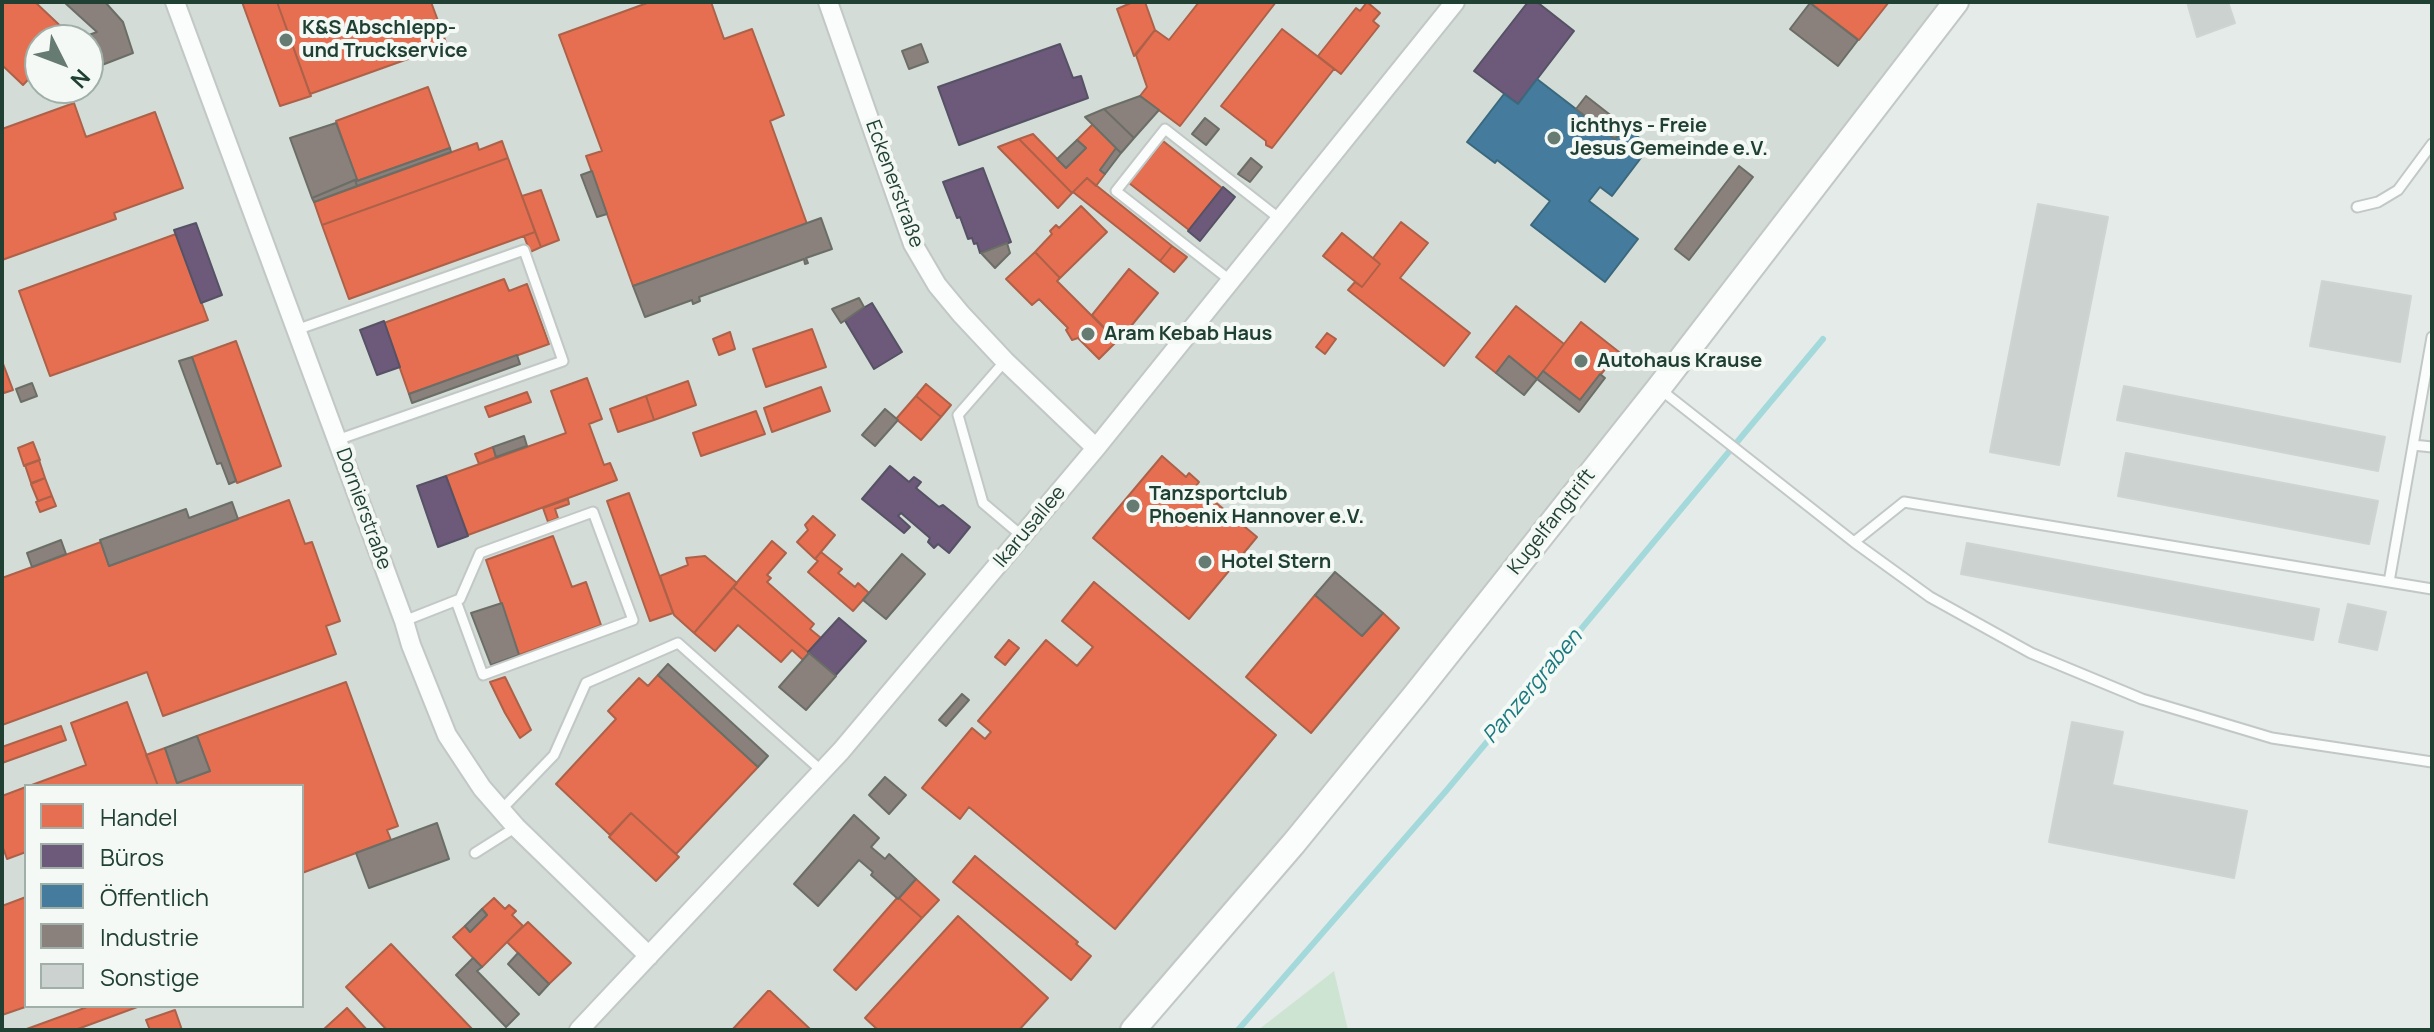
<!DOCTYPE html>
<html>
<head>
<meta charset="utf-8">
<style>
	body { margin:0 }
	#map { position:relative; width:2434px; height:1032px; overflow:hidden; background:#e5ebe8; font-family:Manrope,sans-serif }
	canvas { display:block }
	.frame { position:absolute; inset:0; border:4px solid #214034; pointer-events:none }
	.legend { position:absolute; left:24px; top:784px; width:280px; height:224px; box-sizing:border-box; background:#f4f9f6; border:2px solid #a0afa8; margin:0; padding:10px 14px; list-style:none; font-size:24px; color:#214034 }
	.legend li { display:flex; align-items:center; gap:16px; height:40px }
	.legend b { width:40px; border:2px solid #a0afa8 }
	.north { position:absolute; left:24px; top:24px; width:80px; height:80px; box-sizing:border-box; background:#f4f9f6; border:2px solid #a0afa8; border-radius:50%; rotate:132deg; font-size:22px; font-weight:700; line-height:32px; text-align:center; color:#214034 }
	.north::after { content:''; display:block; margin:auto; width:28px; height:36px; background:#667c73; clip-path:polygon(50% 0,100% 100%,50% 72%,0 100%) }
</style>
</head>
<body>
<div id="map">
<canvas width="2434" height="1032"></canvas>
<div class="frame"></div>
<ul class="legend">
<li><b style="height:22px;background:#e76f51"></b>Handel</li>
<li><b style="height:22px;background:#6d597a"></b>Büros</li>
<li><b style="height:22px;background:#457b9d"></b>Öffentlich</li>
<li><b style="height:22px;background:#8a817c"></b>Industrie</li>
<li><b style="height:22px;background:#ccd2cf"></b>Sonstige</li>
</ul>
<div class="north">N</div>
</div>
<script>
const g = document.querySelector('canvas').getContext('2d');
g.lineJoin = 'round';
function fill(path, color) {
  g.fillStyle = color;
  g.fill(path, 'evenodd');
}
function shape(rows) {
  const path = new Path2D();
  for (const r of rows) {
    path.moveTo(r[0], r[1]);
    for (let i = 2; i < r.length; i += 2) path.lineTo(r[i], r[i + 1]);
  }
  return path;
}
function stroke(path, color, width, dash) {
  g.strokeStyle = color;
  g.lineWidth = width;
  g.lineCap = dash ? 'butt' : 'round';
  g.setLineDash(dash || []);
  g.stroke(path);
}
function drawText(font, color, halo, rows, align = 'center') {
  g.font = font + ' Manrope,sans-serif';
  g.lineWidth = 8;
  g.setLineDash([]);
  g.textBaseline = 'middle';
  g.strokeStyle = halo;
  g.fillStyle = color;
  for (const [text, x, y, turn = 0] of rows) {
    g.save();
    g.translate(x, y);
    g.rotate((+turn || 0) * Math.PI / 180);
    g.textAlign = isNaN(turn) ? turn : align;
    if (halo) g.strokeText(text, 0, 0);
    g.fillText(text, 0, 0);
    g.restore();
  }
}
fill(shape([
	[2,2,1956,2,1133,1030,2,1030],
	[40,40,88,40,88,88,40,88],
	[26,786,302,786,302,1006,26,1006]
]), '#d3dcd7');
fill(shape([
	[1334,971,1348,1030,1258,1030]
]), '#cee4d3');
const shops = shape([
	[2,2,35,2,70,35,66,40,40,40,40,67,23,85,2,65,2,2],
	[242,2,277,2,311,96,280,106,242,2],
	[277,2,431,2,447,45,310,94,277,2],
	[650,2,711,2,724,39,752,29,784,115,770,121,807,224,633,286,586,156,602,151,559,35,650,2],
	[1133,2,1145,2,1155,30,1134,56,1117,9,1133,2],
	[1199,2,1276,2,1180,126,1140,96,1147,87,1136,55,1155,30,1169,40,1199,2],
	[1367,2,1380,13,1373,21,1379,26,1341,74,1318,56,1356,8,1360,11,1367,2],
	[1809,2,1889,2,1859,40,1809,2],
	[1282,29,1334,69,1272,148,1266,145,1266,141,1221,106,1282,29],
	[428,87,450,148,357,181,336,121,428,87],
	[74,103,86,137,155,112,183,188,114,213,116,219,2,260,2,129,74,103],
	[1093,124,1117,148,1100,170,1105,174,1096,186,1087,178,1072,193,1019,139,1033,134,1066,168,1086,148,1077,140,1093,124],
	[1019,139,1072,193,1058,208,998,147,1019,139],
	[502,141,508,158,322,225,314,202,477,143,479,150,502,141],
	[1163,141,1222,188,1189,230,1129,183,1163,141],
	[508,158,535,232,349,299,322,225,508,158],
	[1087,178,1172,246,1160,261,1073,192,1087,178],
	[541,190,559,240,541,247,522,196,541,190],
	[1081,206,1107,232,1060,278,1035,252,1052,234,1050,231,1056,225,1059,228,1081,206],
	[1401,222,1428,243,1400,278,1470,333,1444,366,1348,290,1355,282,1362,287,1380,264,1373,258,1401,222],
	[535,232,541,247,530,252,524,236,535,232],
	[1342,233,1380,264,1362,287,1323,256,1342,233],
	[176,234,208,320,50,376,19,291,176,234],
	[1172,246,1187,257,1174,272,1160,261,1172,246],
	[1035,252,1060,278,1057,281,1117,341,1099,359,1078,338,1072,340,1066,330,1068,328,1039,299,1032,305,1006,279,1035,252],
	[1129,269,1158,293,1118,342,1092,315,1129,269],
	[504,279,509,291,527,284,549,344,409,394,384,323,504,279],
	[1516,306,1564,344,1537,379,1509,356,1496,373,1476,357,1516,306],
	[1581,322,1619,352,1580,400,1543,371,1581,322],
	[812,329,826,367,766,387,753,349,812,329],
	[730,332,735,349,719,355,713,339,730,332],
	[1327,333,1336,339,1325,354,1316,347,1327,333],
	[236,341,281,466,237,483,192,357,236,341],
	[2,361,13,390,4,393,2,387,2,361],
	[587,378,602,419,589,424,604,465,610,463,617,480,468,535,446,476,566,433,551,391,587,378],
	[688,381,696,405,654,420,646,396,688,381],
	[926,384,951,405,941,417,916,396,926,384],
	[821,387,830,411,772,432,764,408,821,387],
	[527,392,531,402,489,417,485,407,527,392],
	[646,396,654,420,618,432,610,409,646,396],
	[916,396,941,417,921,440,896,419,916,396],
	[756,411,765,434,701,456,693,433,756,411],
	[33,442,40,460,24,466,18,448,33,442],
	[493,447,496,457,479,464,475,454,493,447],
	[1162,456,1186,477,1189,473,1199,482,1196,486,1257,537,1189,619,1093,538,1162,456],
	[39,460,45,478,31,483,25,465,39,460],
	[45,478,52,496,38,501,31,484,45,478],
	[629,493,673,613,650,621,607,501,629,493],
	[52,496,56,506,40,512,36,502,52,496],
	[568,499,569,504,555,509,558,518,548,522,543,508,568,499],
	[289,500,305,544,312,542,340,621,326,626,336,654,163,716,147,672,2,725,2,578,101,542,109,566,289,500],
	[813,516,835,535,815,559,797,542,808,530,805,525,813,516],
	[553,536,572,587,586,582,601,625,519,655,486,560,553,536],
	[772,541,786,553,767,575,771,578,767,582,814,624,810,629,821,638,808,652,733,587,772,541],
	[821,552,842,569,838,573,855,587,858,583,869,593,853,611,808,572,818,561,815,559,821,552],
	[705,556,737,583,694,633,674,615,660,576,688,565,686,558,705,556],
	[1094,582,1276,735,1115,929,969,807,960,819,922,788,972,728,985,739,991,732,978,721,1046,640,1077,666,1093,647,1062,621,1094,582],
	[733,587,809,653,803,660,792,650,781,662,738,625,715,651,694,633,733,587],
	[1315,595,1362,636,1383,613,1399,628,1311,733,1246,677,1315,595],
	[1009,640,1019,648,1005,665,995,657,1009,640],
	[658,675,758,767,676,854,631,813,610,835,556,784,616,719,608,711,639,678,648,686,658,675],
	[505,677,531,730,520,738,505,713,490,682,505,677],
	[346,682,398,826,387,830,391,840,302,873,302,786,158,786,146,755,165,748,177,783,210,771,197,736,346,682],
	[127,702,158,786,29,786,86,765,71,723,127,702],
	[61,726,66,740,2,763,2,747,61,726],
	[885,782,900,795,892,805,877,791,885,782],
	[26,787,26,852,7,859,2,845,2,796,26,787],
	[631,813,679,857,656,881,609,837,631,813],
	[975,856,1078,942,1076,944,1091,956,1071,980,953,882,975,856],
	[916,879,939,900,922,918,899,898,916,879],
	[26,897,26,1006,28,1006,2,1015,2,906,26,897],
	[494,898,505,909,509,905,516,911,512,915,523,926,482,967,453,937,465,926,470,932,487,915,482,909,494,898],
	[897,898,899,898,922,918,856,990,834,970,897,898],
	[958,916,1048,998,1019,1030,878,1030,865,1018,958,916],
	[528,922,571,963,549,984,507,942,528,922],
	[391,944,473,1030,387,1030,346,987,391,944],
	[768,991,770,991,811,1030,732,1030,768,991],
	[90,1006,140,1006,75,1030,24,1030,90,1006],
	[347,1008,367,1030,323,1030,347,1008],
	[175,1010,182,1030,150,1030,146,1020,175,1010]
]);
fill(shops, '#e76f51');
stroke(shops, '#ac6148', 2);
const offices = shape([
	[1528,2,1537,2,1574,31,1518,104,1474,71,1528,2],
	[1060,44,1073,78,1081,76,1088,98,959,145,938,87,1060,44],
	[983,168,1011,242,980,253,977,243,974,244,972,238,968,239,960,217,957,218,943,182,983,168],
	[1223,187,1235,197,1200,241,1188,231,1223,187],
	[196,223,222,295,201,303,174,230,196,223],
	[872,303,902,352,874,369,844,319,872,303],
	[384,321,400,367,377,375,360,330,384,321],
	[890,466,909,482,914,477,921,482,916,488,939,507,943,505,970,527,949,553,938,544,934,548,928,542,930,538,901,513,898,516,910,527,904,533,862,499,890,466],
	[446,476,468,536,438,547,417,486,446,476],
	[839,618,866,641,835,676,808,652,839,618]
]);
fill(offices, '#6d597a');
stroke(offices, '#565265', 2);
const public = shape([
	[1537,79,1615,139,1625,127,1650,146,1612,196,1600,187,1589,201,1638,239,1605,282,1531,225,1550,201,1497,160,1495,163,1467,142,1504,94,1518,104,1537,79]
]);
fill(public, '#457b9d');
stroke(public, '#3a697e', 2);
const industry = shape([
	[64,2,105,2,123,22,133,53,89,70,88,40,78,39,97,32,64,2],
	[1810,3,1858,40,1838,66,1790,29,1810,3],
	[921,44,928,62,909,69,902,51,921,44],
	[1140,96,1159,110,1134,138,1104,109,1140,96],
	[1586,96,1627,128,1625,127,1615,139,1576,109,1586,96],
	[1104,109,1134,138,1121,153,1085,117,1104,109],
	[1205,118,1219,129,1206,145,1192,134,1205,118],
	[336,123,357,179,312,198,290,138,336,123],
	[1077,140,1086,148,1066,168,1057,159,1077,140],
	[450,148,451,152,357,186,355,180,357,181,450,148],
	[1116,148,1121,153,1105,174,1100,170,1116,148],
	[1251,158,1262,167,1250,182,1238,174,1251,158],
	[1739,166,1753,177,1689,260,1675,249,1739,166],
	[592,171,607,214,597,217,581,175,592,171],
	[355,180,357,186,314,202,312,198,355,180],
	[821,218,832,249,806,258,808,263,805,264,804,259,699,297,700,301,693,304,692,300,645,317,633,286,821,218],
	[1007,243,1010,253,995,268,981,253,1007,243],
	[859,298,864,307,841,323,832,309,859,298],
	[517,355,520,364,412,403,409,394,517,355],
	[1509,356,1537,379,1524,395,1496,373,1509,356],
	[192,357,236,481,229,484,221,463,217,464,179,361,192,357],
	[1543,371,1580,400,1600,374,1605,378,1579,412,1537,379,1543,371],
	[32,383,37,396,21,402,16,389,32,383],
	[885,409,898,420,875,446,862,435,885,409],
	[524,436,527,446,496,457,493,447,524,436],
	[232,502,238,519,109,566,100,540,186,509,189,518,232,502],
	[61,540,66,554,32,567,27,553,61,540],
	[902,554,925,574,886,619,863,600,902,554],
	[1335,572,1383,613,1362,636,1315,595,1335,572],
	[502,603,519,655,491,665,471,613,502,603],
	[809,653,836,676,806,710,779,687,809,653],
	[668,664,768,756,758,767,658,675,668,664],
	[962,694,969,700,946,726,939,720,962,694],
	[197,736,210,771,177,783,165,748,197,736],
	[885,777,906,795,889,814,869,795,885,777],
	[854,815,879,838,871,847,885,859,889,854,916,879,898,899,871,875,873,872,859,860,818,906,794,884,854,815],
	[437,823,449,859,369,888,356,853,437,823],
	[482,909,487,915,470,932,465,926,482,909],
	[518,953,549,984,539,995,508,964,518,953],
	[473,958,482,967,477,971,519,1014,506,1027,456,975,473,958]
]);
fill(industry, '#8a817c');
stroke(industry, '#6a6e66', 2);
stroke(shape([
	[1238,1030,1446,791,1823,339]
]), '#a4d9db', 6);
const building = shape([
	[2187,2,2228,2,2235,23,2197,37,2187,2],
	[2038,204,2108,217,2059,465,1990,452,2038,204],
	[2322,281,2411,296,2400,362,2310,346,2322,281],
	[2124,386,2385,437,2378,471,2117,420,2124,386],
	[2126,453,2378,501,2369,544,2118,496,2126,453],
	[1967,543,2319,609,2313,640,1961,574,1967,543],
	[2348,604,2386,612,2377,650,2339,642,2348,604],
	[2072,722,2123,732,2112,785,2247,811,2234,878,2049,842,2072,722]
]);
fill(building, '#ccd2cf');
stroke(building, '#ced4d1', 2);
const service = shape([
	[2357,207,2378,202,2398,190,2432,144],
	[1231,281,1116,191,1165,129,1280,219],
	[296,330,524,250,563,361,337,440],
	[1005,361,958,415,983,503,1022,536],
	[1661,390,1854,542,1930,597,2031,653,2142,699,2272,738,2432,762],
	[2413,445,2432,447],
	[1854,542,1904,502,2432,589],
	[2389,582,2432,337],
	[404,621,460,599,480,553,593,512,633,620,483,675,456,601],
	[501,810,554,755,586,683,678,643,823,772],
	[475,853,516,827]
]);
const minor = shape([
	[175,2,404,621,411,645,447,735,482,788,516,827,649,956],
	[828,2,913,244,937,285,961,314,1005,361,1096,448],
	[579,1030,841,751,1096,448,1455,2]
]);
const tertiary = shape([
	[1133,1030,1294,843,1415,695,1658,389,1956,2]
]);
stroke(service, '#c2c8c5', 13);
stroke(minor, '#c2c8c5', 22);
stroke(tertiary, '#c2c8c5', 28);
stroke(service, '#fbfcfc', 9);
stroke(minor, '#fbfcfc', 18);
stroke(tertiary, '#fbfcfc', 24);
for (const [x, y, r, color] of [
	[286,40,8,"#667c73"],
	[1554,138,8,"#667c73"],
	[1088,334,8,"#667c73"],
	[1581,361,8,"#667c73"],
	[1133,506,8,"#667c73"],
	[1205,562,8,"#667c73"]
]) {
  const dot = new Path2D();
  dot.arc(x, y, r, 0, 2 * Math.PI);
  g.fillStyle = color;
  g.fill(dot);
  stroke(dot, '#f4f9f6', 3);
}
drawText('bold 20px', '#214034', '#f4f9f6', [
	["K&S Abschlepp-",302,28],
	["und Truckservice",302,51],
	["ichthys - Freie",1570,126],
	["Jesus Gemeinde e.V.",1570,149],
	["Aram Kebab Haus",1104,334],
	["Autohaus Krause",1597,361],
	["Tanzsportclub",1149,494],
	["Phoenix Hannover e.V.",1149,517],
	["Hotel Stern",1221,562]
], 'left');
drawText('20px', '#214034', '#f4f9f6', [
	["Eckenerstraße",894,184,70],
	["Dornierstraße",363,509,70],
	["Kugelfangtrift",1552,522,-52],
	["Ikarusallee",1030,527,-50]
]);
drawText('italic 22px', '#19797e', '#f4f9f6', [
	["Panzergraben",1533,687,-50]
]);
</script>
</body>
</html>
